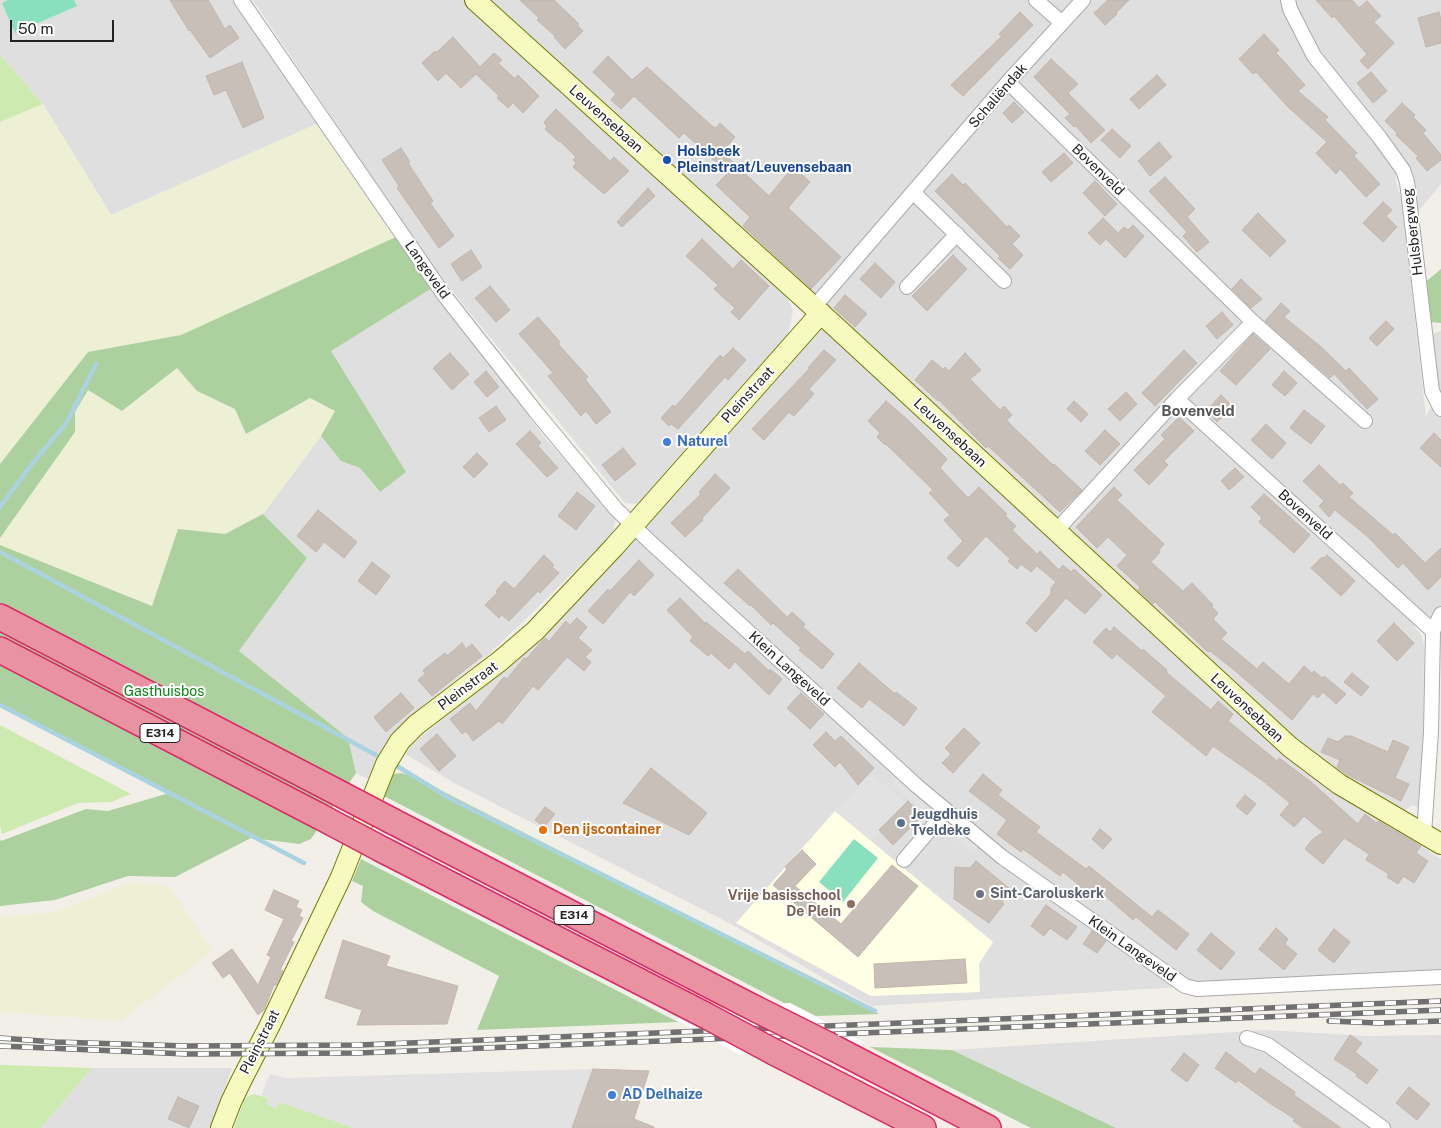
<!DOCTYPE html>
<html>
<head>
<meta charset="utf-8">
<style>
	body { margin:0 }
	#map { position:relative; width:1441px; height:1128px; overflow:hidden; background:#f2efe9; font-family:"Public Sans",sans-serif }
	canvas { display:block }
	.scale { position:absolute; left:10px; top:20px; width:104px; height:22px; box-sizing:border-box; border:2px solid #222; border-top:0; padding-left:6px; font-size:15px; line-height:18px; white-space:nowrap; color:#222; -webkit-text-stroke:4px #fff; paint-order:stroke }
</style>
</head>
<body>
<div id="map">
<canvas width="1441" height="1128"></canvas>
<div class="scale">50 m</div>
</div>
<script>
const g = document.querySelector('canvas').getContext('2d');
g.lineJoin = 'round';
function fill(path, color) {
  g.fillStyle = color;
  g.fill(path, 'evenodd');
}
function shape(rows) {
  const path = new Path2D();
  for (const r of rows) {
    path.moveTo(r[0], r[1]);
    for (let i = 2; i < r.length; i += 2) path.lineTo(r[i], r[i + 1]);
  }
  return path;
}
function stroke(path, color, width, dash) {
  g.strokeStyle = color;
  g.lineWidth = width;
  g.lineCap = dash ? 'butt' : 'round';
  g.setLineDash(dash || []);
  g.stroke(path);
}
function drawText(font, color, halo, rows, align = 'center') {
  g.font = font + ' "Public Sans",sans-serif';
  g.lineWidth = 4;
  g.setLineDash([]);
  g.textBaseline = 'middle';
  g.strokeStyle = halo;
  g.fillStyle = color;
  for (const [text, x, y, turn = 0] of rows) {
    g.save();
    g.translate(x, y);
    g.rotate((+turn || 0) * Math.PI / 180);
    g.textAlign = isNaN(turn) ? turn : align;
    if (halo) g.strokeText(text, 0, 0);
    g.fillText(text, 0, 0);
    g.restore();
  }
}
fill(shape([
	[0,0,232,0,319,123,111,215,43,104,0,55],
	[253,0,467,0,788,299,793,311,788,335,637,504,625,503,431,265],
	[491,0,1441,0,1441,184,1416,214,1403,166,1395,179,1401,197,1426,417,1437,394,1429,335,1441,331,1441,607,1429,619,1425,615,1414,627,1420,633,1424,644,1423,758,1420,808,1412,805,1386,826,1400,832,1441,859,1441,971,871,1006,731,924,456,784,405,754,414,743,535,643,626,547,830,307],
	[432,288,546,439,616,516,613,533,534,611,489,654,422,706,392,734,381,751,368,779,356,773,348,738,239,651,307,558,263,514,321,436,341,461,360,468,379,492,330,351],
	[1265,1030,1367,1036,1441,1035,1441,1128,1116,1128,952,1050],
	[92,1068,232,1068,210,1128,41,1128]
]), '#e0dfdf');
fill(shape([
	[835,811,993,942,979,964,980,992,871,996,736,923]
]), '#ffffe5');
fill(shape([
	[43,104,111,215,319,123,398,236,181,335,88,352,0,464,0,122],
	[177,368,197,391,235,409,246,434,310,398,335,411,321,436,263,514,225,534,178,529,152,606,0,545,0,538,75,432,75,412,88,389,123,411],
	[129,883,169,886,213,951,121,1021,0,1012,0,917,56,912]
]), '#eef0d5');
fill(shape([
	[0,55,43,104,0,122],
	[0,725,131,794,111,802,78,803,2,834,0,826],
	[0,1065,4,1065,92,1068,41,1128,0,1128],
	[254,1094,268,1098,266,1104,277,1108,280,1102,355,1128,234,1128,244,1100,248,1096]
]), '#cdebb0');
fill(shape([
	[398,236,432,288,331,351,406,472,380,492,360,468,341,461,321,436,335,411,310,398,246,434,235,409,197,391,177,368,122,411,88,390,75,412,75,432,0,538,0,464,88,352,181,335],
	[1441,269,1441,323,1430,322,1423,284],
	[263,514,307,558,239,651,348,738,356,773,311,839,299,844,251,838,175,877,128,876,55,900,0,906,0,839,1,841,86,809,108,811,169,793,0,704,0,545,152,606,178,529,225,534],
	[401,773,413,776,879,1014,816,1016,790,1003,784,1003,384,796,393,774],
	[361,859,678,1022,477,1030,499,976,373,911,361,902,363,886,352,881],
	[870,1047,952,1050,1116,1128,1031,1128]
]), '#add19e');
fill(shape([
	[8,0,74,0,77,6,15,33,2,3],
	[854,839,878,858,843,902,819,882]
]), '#88e0be');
fill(shape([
	[870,773,906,802,870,840,835,811],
	[896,775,929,804,929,812,926,814,894,786],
	[948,820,978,844,976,854,972,853,945,832,946,821],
	[593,1069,572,1128,354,1128,280,1102,277,1108,266,1104,268,1098,261,1095,270,1074,286,1078]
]), '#e2e2e2');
fill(shape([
	[790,1003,865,1043,740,1055,675,1019]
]), '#fff');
stroke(shape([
	[0,507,32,464,67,422,96,364],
	[0,552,376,755],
	[0,705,304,863],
	[397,766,449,798,875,1011]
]), '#aad3df', 4.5);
const building = shape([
	[170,0,208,0,225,29,230,25,239,38,210,58,190,30,189,31,170,0],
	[520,0,554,0,579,24,577,25,583,31,565,49,554,37,555,36,537,20,539,18,520,0],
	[1108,0,1129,0,1116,13,1117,14,1105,25,1094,13,1108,0],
	[1316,0,1352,0,1359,8,1367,1,1381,16,1374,22,1394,43,1368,69,1360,61,1367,54,1334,16,1332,18,1316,0],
	[1020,12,1033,25,963,96,951,85,1002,36,999,34,1020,12],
	[1439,12,1441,20,1441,43,1426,47,1418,18,1439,12],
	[1264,34,1279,50,1276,53,1305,85,1298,91,1328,117,1325,120,1357,153,1354,156,1380,184,1366,197,1340,169,1336,174,1316,153,1327,142,1288,107,1256,72,1253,74,1239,59,1264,34],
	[453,37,480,67,494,53,502,60,498,63,515,79,518,75,539,96,523,113,513,103,508,108,497,98,499,96,476,74,461,88,446,73,438,81,422,63,435,51,436,53,453,37],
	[608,56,632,80,647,67,712,126,716,128,720,123,735,137,722,152,769,196,793,167,810,182,788,208,841,257,811,289,743,226,750,217,716,185,728,173,684,133,679,138,634,96,621,109,611,100,616,94,593,72,608,56],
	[1051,59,1078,84,1068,93,1105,130,1091,143,1076,126,1074,127,1065,118,1070,114,1034,77,1051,59],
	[242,62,264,118,243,128,226,90,214,95,206,76,242,62],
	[1371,72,1387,91,1373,103,1357,83,1371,72],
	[1157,75,1166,85,1139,109,1130,99,1157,75],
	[1014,102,1024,112,1012,123,1003,113,1014,102],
	[1402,103,1415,115,1413,117,1426,130,1423,133,1441,155,1441,160,1427,171,1416,158,1418,156,1396,135,1397,133,1385,121,1402,103],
	[556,109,610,161,614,157,629,171,604,194,573,167,576,163,573,160,576,157,560,141,559,142,545,129,547,127,544,122,556,109],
	[1112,129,1131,146,1120,158,1101,140,1112,129],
	[1159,142,1172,157,1150,176,1138,161,1159,142],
	[401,148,410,162,408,163,433,201,430,203,454,236,439,248,397,188,399,186,382,160,401,148],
	[1064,153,1073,163,1051,182,1042,172,1064,153],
	[952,174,963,185,965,183,1007,227,1009,225,1020,236,1012,244,1023,255,1010,269,998,258,1000,256,935,191,952,174],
	[1165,177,1195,209,1187,217,1209,242,1197,252,1183,236,1187,232,1149,191,1165,177],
	[1095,181,1117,204,1105,216,1083,193,1095,181],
	[648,188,655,196,622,227,617,222,648,188],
	[1383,202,1392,210,1386,216,1397,227,1383,242,1363,223,1383,202],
	[1258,213,1286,241,1270,257,1242,230,1258,213],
	[1103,218,1118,233,1124,227,1128,230,1133,225,1144,236,1125,258,1106,239,1100,245,1088,233,1103,218],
	[702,239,733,269,741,260,769,286,739,320,731,312,735,308,714,289,718,285,686,256,702,239],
	[471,250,482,267,462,281,451,264,471,250],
	[953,255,967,269,927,311,912,296,953,255],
	[875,263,895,282,881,298,860,279,875,263],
	[1241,279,1262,299,1251,308,1232,289,1241,279],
	[490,286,510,310,496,322,475,298,490,286],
	[845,295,867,314,855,327,834,308,845,295],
	[1281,303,1290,311,1284,317,1320,346,1346,371,1349,368,1378,399,1367,409,1334,374,1330,378,1265,321,1281,303],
	[1222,312,1233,325,1217,339,1206,326,1222,312],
	[538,317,560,342,558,344,588,377,585,379,611,412,596,424,586,411,581,416,548,376,553,373,519,334,538,317],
	[1386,321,1394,329,1377,346,1369,338,1386,321],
	[1253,334,1270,349,1236,385,1220,371,1253,334],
	[733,348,746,360,728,380,725,377,678,429,671,424,669,426,661,418,673,405,675,407,720,355,723,358,733,348],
	[824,350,836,360,809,389,814,394,794,416,789,412,764,440,752,429,809,369,808,368,824,350],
	[1184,350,1197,363,1155,406,1142,393,1184,350],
	[450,353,469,374,452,390,433,368,450,353],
	[965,353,981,370,970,379,1000,410,1004,406,1012,415,1007,420,1010,424,1053,465,1054,464,1082,490,1060,512,988,446,986,448,939,400,938,401,915,380,932,360,943,369,945,367,949,371,965,353],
	[486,371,499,387,487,397,474,382,486,371],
	[1284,371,1297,383,1285,396,1272,385,1284,371],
	[1126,392,1137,404,1120,421,1108,409,1126,392],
	[1221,395,1233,407,1217,422,1206,411,1221,395],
	[886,401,908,420,947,459,940,468,968,498,979,487,1007,514,1005,516,1016,526,1012,530,1037,554,1040,551,1059,570,1063,565,1071,572,1074,569,1102,595,1085,614,1066,598,1036,632,1026,623,1051,594,1051,588,1056,582,1037,566,1031,572,1021,564,1017,569,1008,561,1010,559,986,536,958,567,947,558,963,541,944,520,950,515,929,493,933,490,886,444,885,445,877,437,880,433,868,421,886,401],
	[1074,401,1088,414,1081,422,1067,409,1074,401],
	[496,406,506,420,489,432,479,418,496,406],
	[1304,410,1325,426,1311,444,1290,428,1304,410],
	[1179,417,1194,431,1164,461,1168,465,1149,485,1134,470,1165,439,1161,435,1179,417],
	[1266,424,1286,443,1272,459,1251,440,1266,424],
	[1105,430,1120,444,1100,465,1085,451,1105,430],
	[530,431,541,443,538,446,558,468,547,477,516,444,530,431],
	[1434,433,1441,440,1441,467,1420,448,1434,433],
	[623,448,636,464,615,481,602,465,623,448],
	[477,453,488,464,474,478,463,467,477,453],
	[1319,465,1340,485,1343,483,1353,493,1349,497,1393,535,1395,533,1425,563,1441,548,1441,577,1428,590,1403,563,1398,568,1367,536,1335,510,1329,517,1319,506,1324,501,1303,481,1319,465],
	[1235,468,1244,477,1229,490,1221,481,1235,468],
	[715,474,730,488,702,518,703,520,685,537,671,523,701,494,699,492,715,474],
	[1114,487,1122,495,1117,500,1164,544,1159,550,1160,552,1151,562,1183,591,1192,583,1213,605,1211,606,1218,613,1213,619,1227,633,1221,639,1257,669,1263,662,1289,684,1304,666,1312,673,1314,671,1322,678,1324,676,1346,694,1336,704,1323,692,1318,698,1313,694,1292,720,1233,669,1210,651,1208,652,1155,602,1153,604,1138,590,1140,587,1117,566,1127,555,1108,537,1097,548,1076,527,1114,487],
	[577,492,595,506,576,530,558,516,577,492],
	[1264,494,1310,535,1294,553,1259,522,1262,518,1251,507,1264,494],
	[318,510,357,542,344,558,324,542,316,552,297,536,318,510],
	[544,555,554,565,552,567,559,573,540,593,538,591,509,621,502,615,499,618,485,605,498,592,496,591,505,581,514,589,544,555],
	[1327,555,1355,581,1341,596,1311,568,1322,557,1324,558,1327,555],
	[639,560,654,575,634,596,630,592,603,624,588,611,608,589,610,591,639,560],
	[372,562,390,576,376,595,358,581,372,562],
	[738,569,787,617,792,612,805,624,803,627,834,654,822,669,799,650,801,648,773,623,771,625,751,605,750,606,724,583,738,569],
	[680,598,705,623,706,622,745,654,748,651,769,671,770,669,782,679,769,695,735,662,729,669,711,653,708,656,690,641,693,637,667,610,680,598],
	[577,618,587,627,578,638,592,650,585,657,591,662,584,671,567,657,538,690,533,686,502,724,499,721,473,741,466,731,462,734,450,719,470,703,476,711,504,677,507,679,524,658,526,659,545,638,549,641,566,621,570,625,577,618],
	[1394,623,1414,643,1397,661,1377,641,1394,623],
	[1114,627,1142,651,1143,649,1167,670,1166,672,1211,710,1218,701,1233,714,1228,721,1277,761,1279,758,1310,781,1358,824,1365,814,1376,823,1378,821,1421,846,1416,853,1428,861,1414,883,1403,876,1398,884,1387,877,1389,874,1366,860,1369,854,1344,838,1323,864,1305,849,1312,840,1323,832,1304,816,1294,827,1280,815,1290,803,1263,781,1213,746,1206,756,1152,712,1166,696,1117,654,1112,659,1093,642,1106,628,1110,632,1114,627],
	[462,643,466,649,472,644,482,656,432,696,418,680,425,674,423,670,445,653,447,656,462,643],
	[859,663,895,694,896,692,917,708,904,726,869,699,862,708,837,688,859,663],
	[1352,673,1369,687,1361,696,1344,682,1352,673],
	[401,693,414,708,386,732,374,717,401,693],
	[801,693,824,714,810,729,787,708,801,693],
	[964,728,980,743,953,773,942,763,951,754,945,748,964,728],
	[826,732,835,741,841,736,874,768,858,785,840,762,835,767,813,745,826,732],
	[437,734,456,756,439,771,420,749,437,734],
	[1345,736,1351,736,1388,752,1393,740,1409,747,1395,778,1409,784,1401,801,1346,774,1337,767,1340,760,1321,752,1328,738,1338,742,1345,736],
	[651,768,707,813,689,835,623,803,651,768],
	[983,774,1002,790,998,795,1040,827,1036,832,1086,869,1089,866,1152,917,1158,910,1189,934,1176,950,1136,917,1133,920,1103,894,1098,901,1063,872,1060,876,1023,849,1021,852,997,834,1007,820,969,791,983,774],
	[1245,795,1256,804,1247,815,1236,806,1245,795],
	[908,801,923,815,893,845,879,830,908,801],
	[545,807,555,814,544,827,535,820,545,807],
	[1100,829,1112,839,1103,849,1092,839,1100,829],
	[802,850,816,864,795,886,841,924,892,865,918,886,858,957,773,885,787,869,785,867,802,850],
	[976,861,1010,889,1002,902,1004,904,989,923,954,899,955,867,970,868,976,861],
	[274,890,299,901,296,907,302,910,299,916,303,918,291,941,294,942,280,970,283,971,276,985,274,985,264,1010,258,1015,230,973,223,978,212,963,232,949,258,985,271,957,267,955,284,919,265,910,274,890],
	[1046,905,1077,927,1067,940,1050,928,1044,936,1031,926,1046,905],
	[1276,928,1288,939,1285,944,1297,954,1284,970,1259,949,1276,928],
	[1334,929,1350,942,1334,963,1318,950,1334,929],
	[1092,931,1106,941,1097,953,1083,944,1092,931],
	[1211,933,1235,953,1221,970,1197,950,1211,933],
	[343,940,390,956,386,966,458,986,447,1024,357,1025,362,1010,325,998,343,940],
	[965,959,967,983,875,988,874,964,965,959],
	[1350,1035,1362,1043,1355,1052,1378,1070,1367,1084,1356,1076,1357,1074,1334,1059,1350,1035],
	[1226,1052,1255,1074,1260,1068,1295,1092,1294,1095,1341,1128,1303,1128,1293,1121,1295,1119,1268,1102,1238,1080,1236,1083,1215,1068,1226,1052],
	[1184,1053,1199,1065,1187,1082,1171,1070,1184,1053],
	[593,1069,649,1071,634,1119,654,1127,654,1128,572,1128,593,1069],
	[1409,1087,1430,1104,1417,1120,1396,1103,1409,1087],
	[178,1097,199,1106,189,1128,168,1119,178,1097]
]);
fill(building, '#c7bfb8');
stroke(building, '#c4b6ab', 1);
const street = shape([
	[241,0,444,295,536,412,616,509,648,540,917,786,1002,857,1185,986,1197,989,1441,977],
	[1036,0,1062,23],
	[1288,0,1290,9,1314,56,1380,138,1403,170,1407,182,1432,391,1441,409],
	[1008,82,1253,322,1365,421],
	[913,192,1004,281],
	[907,287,957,234],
	[814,307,1008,82,1083,0],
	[1177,399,1433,631],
	[1056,531,1177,399,1253,322],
	[1424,834,1431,732,1433,631,1441,614],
	[904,860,946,811],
	[1247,1038,1268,1045,1383,1128]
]);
const secondary = shape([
	[475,0,838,329,1290,747,1339,784,1441,844],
	[221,1128,231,1102,241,1081,269,1027,341,877,386,764,400,741,416,725,500,661,535,631,614,547,821,313]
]);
const highway = shape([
	[0,617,333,790],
	[0,650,319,816],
	[394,822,754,1008],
	[383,850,703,1014],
	[832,1047,988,1128],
	[774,1052,923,1128]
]);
stroke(street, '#a9a9a9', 16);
stroke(secondary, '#707d05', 22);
stroke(highway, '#dc2a67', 28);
stroke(street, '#fff', 14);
stroke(secondary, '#f7fabf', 20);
stroke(highway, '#e892a2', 25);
const rail = shape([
	[1329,1021,1379,1023,1441,1021],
	[0,1038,55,1042,187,1046,360,1045,1441,1001],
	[0,1046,187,1054,359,1053,1441,1010]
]);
stroke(rail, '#707070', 5.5);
stroke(rail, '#fff', 4, [11]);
const highwayBridge = shape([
	[333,790,394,822],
	[319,816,383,850],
	[754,1008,832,1047],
	[703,1014,774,1052]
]);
stroke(highwayBridge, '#dc2a67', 28, []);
stroke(highwayBridge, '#e892a2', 25);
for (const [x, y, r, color] of [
	[667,160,5,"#1a4fb4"],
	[667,442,5,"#3f7fe0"],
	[901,823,5,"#5c6f8a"],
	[543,830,5,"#e8710a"],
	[980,894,5,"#6b7280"],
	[851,904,5,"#8d6e63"],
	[612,1095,5,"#3f7fe0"]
]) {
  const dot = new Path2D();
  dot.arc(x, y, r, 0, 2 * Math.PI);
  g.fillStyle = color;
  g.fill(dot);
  stroke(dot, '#fff', 2);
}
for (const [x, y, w] of [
	[160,733,40],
	[574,915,40]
]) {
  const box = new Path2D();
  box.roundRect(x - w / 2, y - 9.5, w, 19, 4);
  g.fillStyle = '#fff';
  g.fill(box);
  stroke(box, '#222', 1);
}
drawText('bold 12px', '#222', null, [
	["E314",160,733],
	["E314",574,915]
]);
drawText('14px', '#222', '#fff', [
	["Schaliëndak",998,96,-49],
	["Leuvensebaan",606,119,42],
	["Bovenveld",1098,170,44],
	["Hulsbergweg",1413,232,-97],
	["Langeveld",427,270,55],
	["Pleinstraat",748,395,-48],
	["Leuvensebaan",950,433,43],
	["Bovenveld",1305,515,42],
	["Klein Langeveld",789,669,42],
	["Pleinstraat",468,686,-37],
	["Leuvensebaan",1247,708,43],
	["Klein Langeveld",1132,949,35],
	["Pleinstraat",260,1042,-63]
]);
drawText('bold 14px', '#164399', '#fff', [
	["Holsbeek",677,152],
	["Pleinstraat/Leuvensebaan",677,168]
], 'left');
drawText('bold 14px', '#366cbe', '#fff', [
	["Naturel",677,442],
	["AD Delhaize",622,1095]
], 'left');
drawText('14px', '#0c8416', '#fff', [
	["Gasthuisbos",164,692]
]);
drawText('bold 14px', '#4e5e75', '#fff', [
	["Jeugdhuis",911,815],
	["Tveldeke",911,831]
], 'left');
drawText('bold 14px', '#c56008', '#fff', [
	["Den ijscontainer",553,830]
], 'left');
drawText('bold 14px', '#5b616d', '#fff', [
	["Sint-Caroluskerk",990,894]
], 'left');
drawText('bold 14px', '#785e54', '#fff', [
	["Vrije basisschool",841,896],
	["De Plein",841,912]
], 'right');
drawText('bold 15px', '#555', '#fff', [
	["Bovenveld",1198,411]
]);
</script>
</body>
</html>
